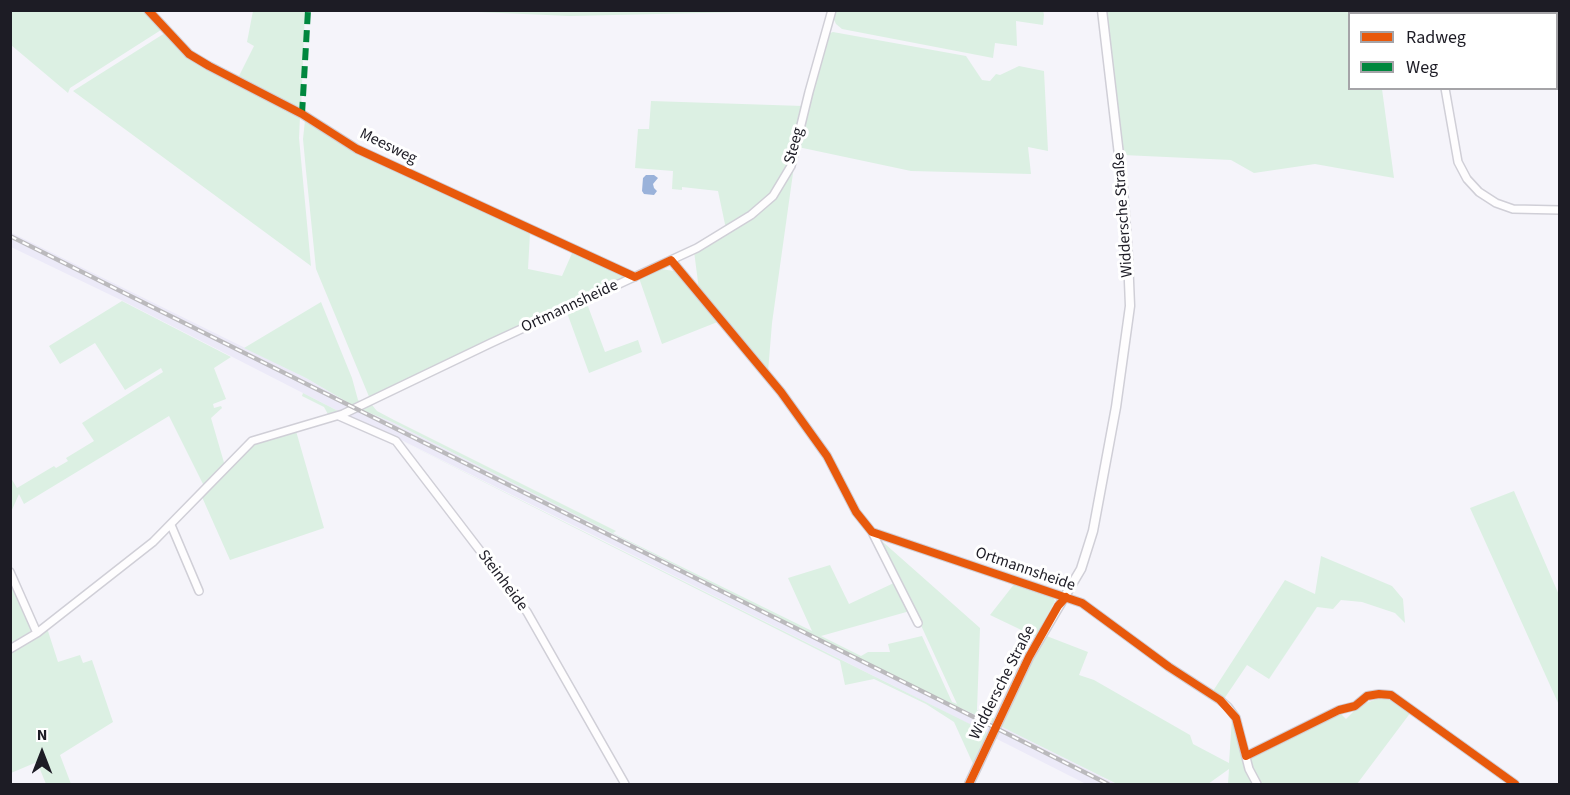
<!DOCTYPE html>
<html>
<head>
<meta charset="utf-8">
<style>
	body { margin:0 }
	#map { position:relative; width:1570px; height:795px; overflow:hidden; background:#f5f4fa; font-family:"Source Sans 3",sans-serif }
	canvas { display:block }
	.frame { position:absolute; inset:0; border:12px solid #1d1c25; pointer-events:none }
	.legend { position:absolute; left:1348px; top:12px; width:210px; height:78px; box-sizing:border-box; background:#fff; border:2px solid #a5a4a8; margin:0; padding:8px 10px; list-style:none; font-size:18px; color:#1d1c25 }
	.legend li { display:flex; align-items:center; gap:12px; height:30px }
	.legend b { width:30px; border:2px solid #a5a4a8 }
	.north { position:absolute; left:12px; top:723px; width:60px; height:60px; -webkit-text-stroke:4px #fff; paint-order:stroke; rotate:0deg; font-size:16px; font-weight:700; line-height:24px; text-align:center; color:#1d1c25 }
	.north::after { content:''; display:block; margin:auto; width:21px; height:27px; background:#1d1c25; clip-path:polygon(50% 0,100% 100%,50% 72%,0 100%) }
</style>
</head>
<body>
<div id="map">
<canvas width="1570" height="795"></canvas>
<div class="frame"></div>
<ul class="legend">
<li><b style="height:8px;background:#e8590c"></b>Radweg</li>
<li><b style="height:8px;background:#00873e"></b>Weg</li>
</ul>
<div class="north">N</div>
</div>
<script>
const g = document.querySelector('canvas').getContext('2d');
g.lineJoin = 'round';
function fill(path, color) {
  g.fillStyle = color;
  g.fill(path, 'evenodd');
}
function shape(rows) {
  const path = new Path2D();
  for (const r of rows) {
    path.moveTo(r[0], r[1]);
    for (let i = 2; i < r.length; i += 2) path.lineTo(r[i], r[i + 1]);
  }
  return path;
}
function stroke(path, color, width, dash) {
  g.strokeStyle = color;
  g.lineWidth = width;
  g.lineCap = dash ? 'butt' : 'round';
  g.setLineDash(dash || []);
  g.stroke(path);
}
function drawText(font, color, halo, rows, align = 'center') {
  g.font = font + ' "Source Sans 3",sans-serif';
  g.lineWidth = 6;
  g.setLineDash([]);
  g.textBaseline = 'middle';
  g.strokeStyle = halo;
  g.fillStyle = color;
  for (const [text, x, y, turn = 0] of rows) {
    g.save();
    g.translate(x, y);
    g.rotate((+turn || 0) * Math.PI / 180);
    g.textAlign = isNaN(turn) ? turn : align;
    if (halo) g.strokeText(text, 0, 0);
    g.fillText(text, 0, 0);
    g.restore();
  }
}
fill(shape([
	[10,232,306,378,357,408,392,422,930,694,1000,726,1116,784,1086,784,987,734,987,733,597,537,389,434,340,412,123,301,11,247]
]), '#eceaf8');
fill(shape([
	[834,10,1043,10,1044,15,1043,25,1016,21,1017,46,995,43,993,58,842,29,836,24,832,16],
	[11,11,144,11,161,30,70,88,68,93,11,45],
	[253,11,305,11,301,110,238,78,254,46,247,42],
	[454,11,546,10,546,12,788,11,570,16],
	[1104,11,1372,11,1372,13,1350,14,1350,88,1382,89,1394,178,1315,164,1254,173,1231,160,1123,155],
	[833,32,966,56,982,80,990,81,996,74,1000,75,1019,66,1044,71,1048,151,1028,147,1031,174,911,171,798,147,827,34],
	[165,33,187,56,222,77,300,117,299,138,311,266,73,91],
	[651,101,803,106,789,164,768,199,726,229,718,191,682,187,682,190,672,189,673,171,635,168,638,129,649,129],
	[305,120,357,151,530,233,528,269,562,276,573,251,621,272,623,276,622,279,370,399,316,269,306,171,303,139],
	[794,166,772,323,768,372,699,290,694,251,772,200,784,185],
	[661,269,674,271,682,278,720,321,662,344,639,278],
	[122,301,231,357,214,368,226,399,213,404,214,408,221,406,222,408,211,418,225,466,205,488,169,416,24,504,19,494,11,512,11,478,17,488,54,466,56,468,68,461,66,458,94,441,82,423,163,372,161,368,125,390,95,343,60,364,49,346],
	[586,301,605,352,638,340,642,352,589,373,566,310],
	[321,302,352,378,358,400,362,402,354,406,306,378,244,348],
	[399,390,372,405,377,411,394,420,616,531,613,533,812,631,788,578,830,565,849,604,896,582,910,611,821,636,861,656,868,652,890,652,888,644,922,636,952,702,957,704,914,610,875,535,980,628,977,710,995,719,993,723,930,694,392,422,360,409],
	[303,393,340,412,329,416,324,407,302,396],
	[296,431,324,528,230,560,202,497,253,443],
	[388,434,988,733,974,766,954,722,926,704,874,679,845,685,840,661],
	[1514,491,1559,595,1559,705,1470,508],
	[1321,556,1392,586,1403,599,1405,623,1395,613,1362,602,1341,600,1333,609,1317,607,1269,679,1247,665,1224,699,1213,691,1285,580,1315,594],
	[10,576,31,623,31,631,11,644],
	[1015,583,1051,595,1055,601,1036,637,990,615],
	[47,628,58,662,80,655,83,663,92,660,113,722,60,755,71,784,46,784,37,762,11,773,10,654],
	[1044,635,1088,652,1079,675,1094,680,1190,735,1193,744,1229,763,1232,718,1244,766,1253,784,1228,784,1229,769,1208,784,1117,784,1000,726],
	[1380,698,1396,701,1411,712,1357,784,1260,784,1249,759,1340,713,1346,719,1360,705]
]), '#dcf0e3');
fill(shape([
	[646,175,654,175,658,178,653,184,654,188,657,191,654,195,644,194,642,191,643,178]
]), '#9ab2da');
const minor = shape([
	[148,10,189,54,209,66,302,114,357,149,635,277],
	[1434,10,1434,14],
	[1445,88,1458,162,1467,179,1479,192,1496,203,1513,209,1560,210],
	[671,260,781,392,827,456,856,512,872,532,1082,603,1169,667,1220,700,1228,707,1236,718,1249,769,1257,784],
	[339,416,396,441,527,612,625,784],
	[171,525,199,591],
	[872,532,918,623],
	[10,572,37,633],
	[10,649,37,633,153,542,252,441,343,414,491,343,697,248,751,215,773,196,791,166,809,92,832,10],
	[1246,756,1339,710,1355,706,1367,696,1379,694,1391,695,1515,784]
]);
const tertiary = shape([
	[969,784,1029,657,1081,569,1093,531,1116,407,1130,306,1128,257,1123,189,1102,10]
]);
stroke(minor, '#d0cfd7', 10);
stroke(tertiary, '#d0cfd7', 11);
stroke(minor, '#fefdfe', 7);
stroke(tertiary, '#fefdfe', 8);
const rail = shape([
	[10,236,1108,784]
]);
stroke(rail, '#bbbabd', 4.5);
stroke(rail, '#fff', 2, [7]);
stroke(shape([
	[302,114,308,10]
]), '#00873e', 6, [12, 6]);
stroke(shape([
	[148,10,189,54,209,66,302,114,357,149,635,277,671,260,781,392,827,456,856,512,872,532,1082,603,1169,667,1220,700,1236,718,1246,756,1339,710,1355,706,1367,696,1379,694,1391,695,1515,784],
	[969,784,1029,657,1058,606,1066,597]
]), '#e8590c', 8);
drawText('16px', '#1d1c25', '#fff', [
	["Steeg",795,146,-75],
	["Meesweg",388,147,26],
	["Widdersche Straße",1124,215,-94],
	["Ortmannsheide",570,307,-25],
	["Ortmannsheide",1025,570,19],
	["Steinheide",502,581,53],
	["Widdersche Straße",1003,683,-63]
]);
</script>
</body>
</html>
